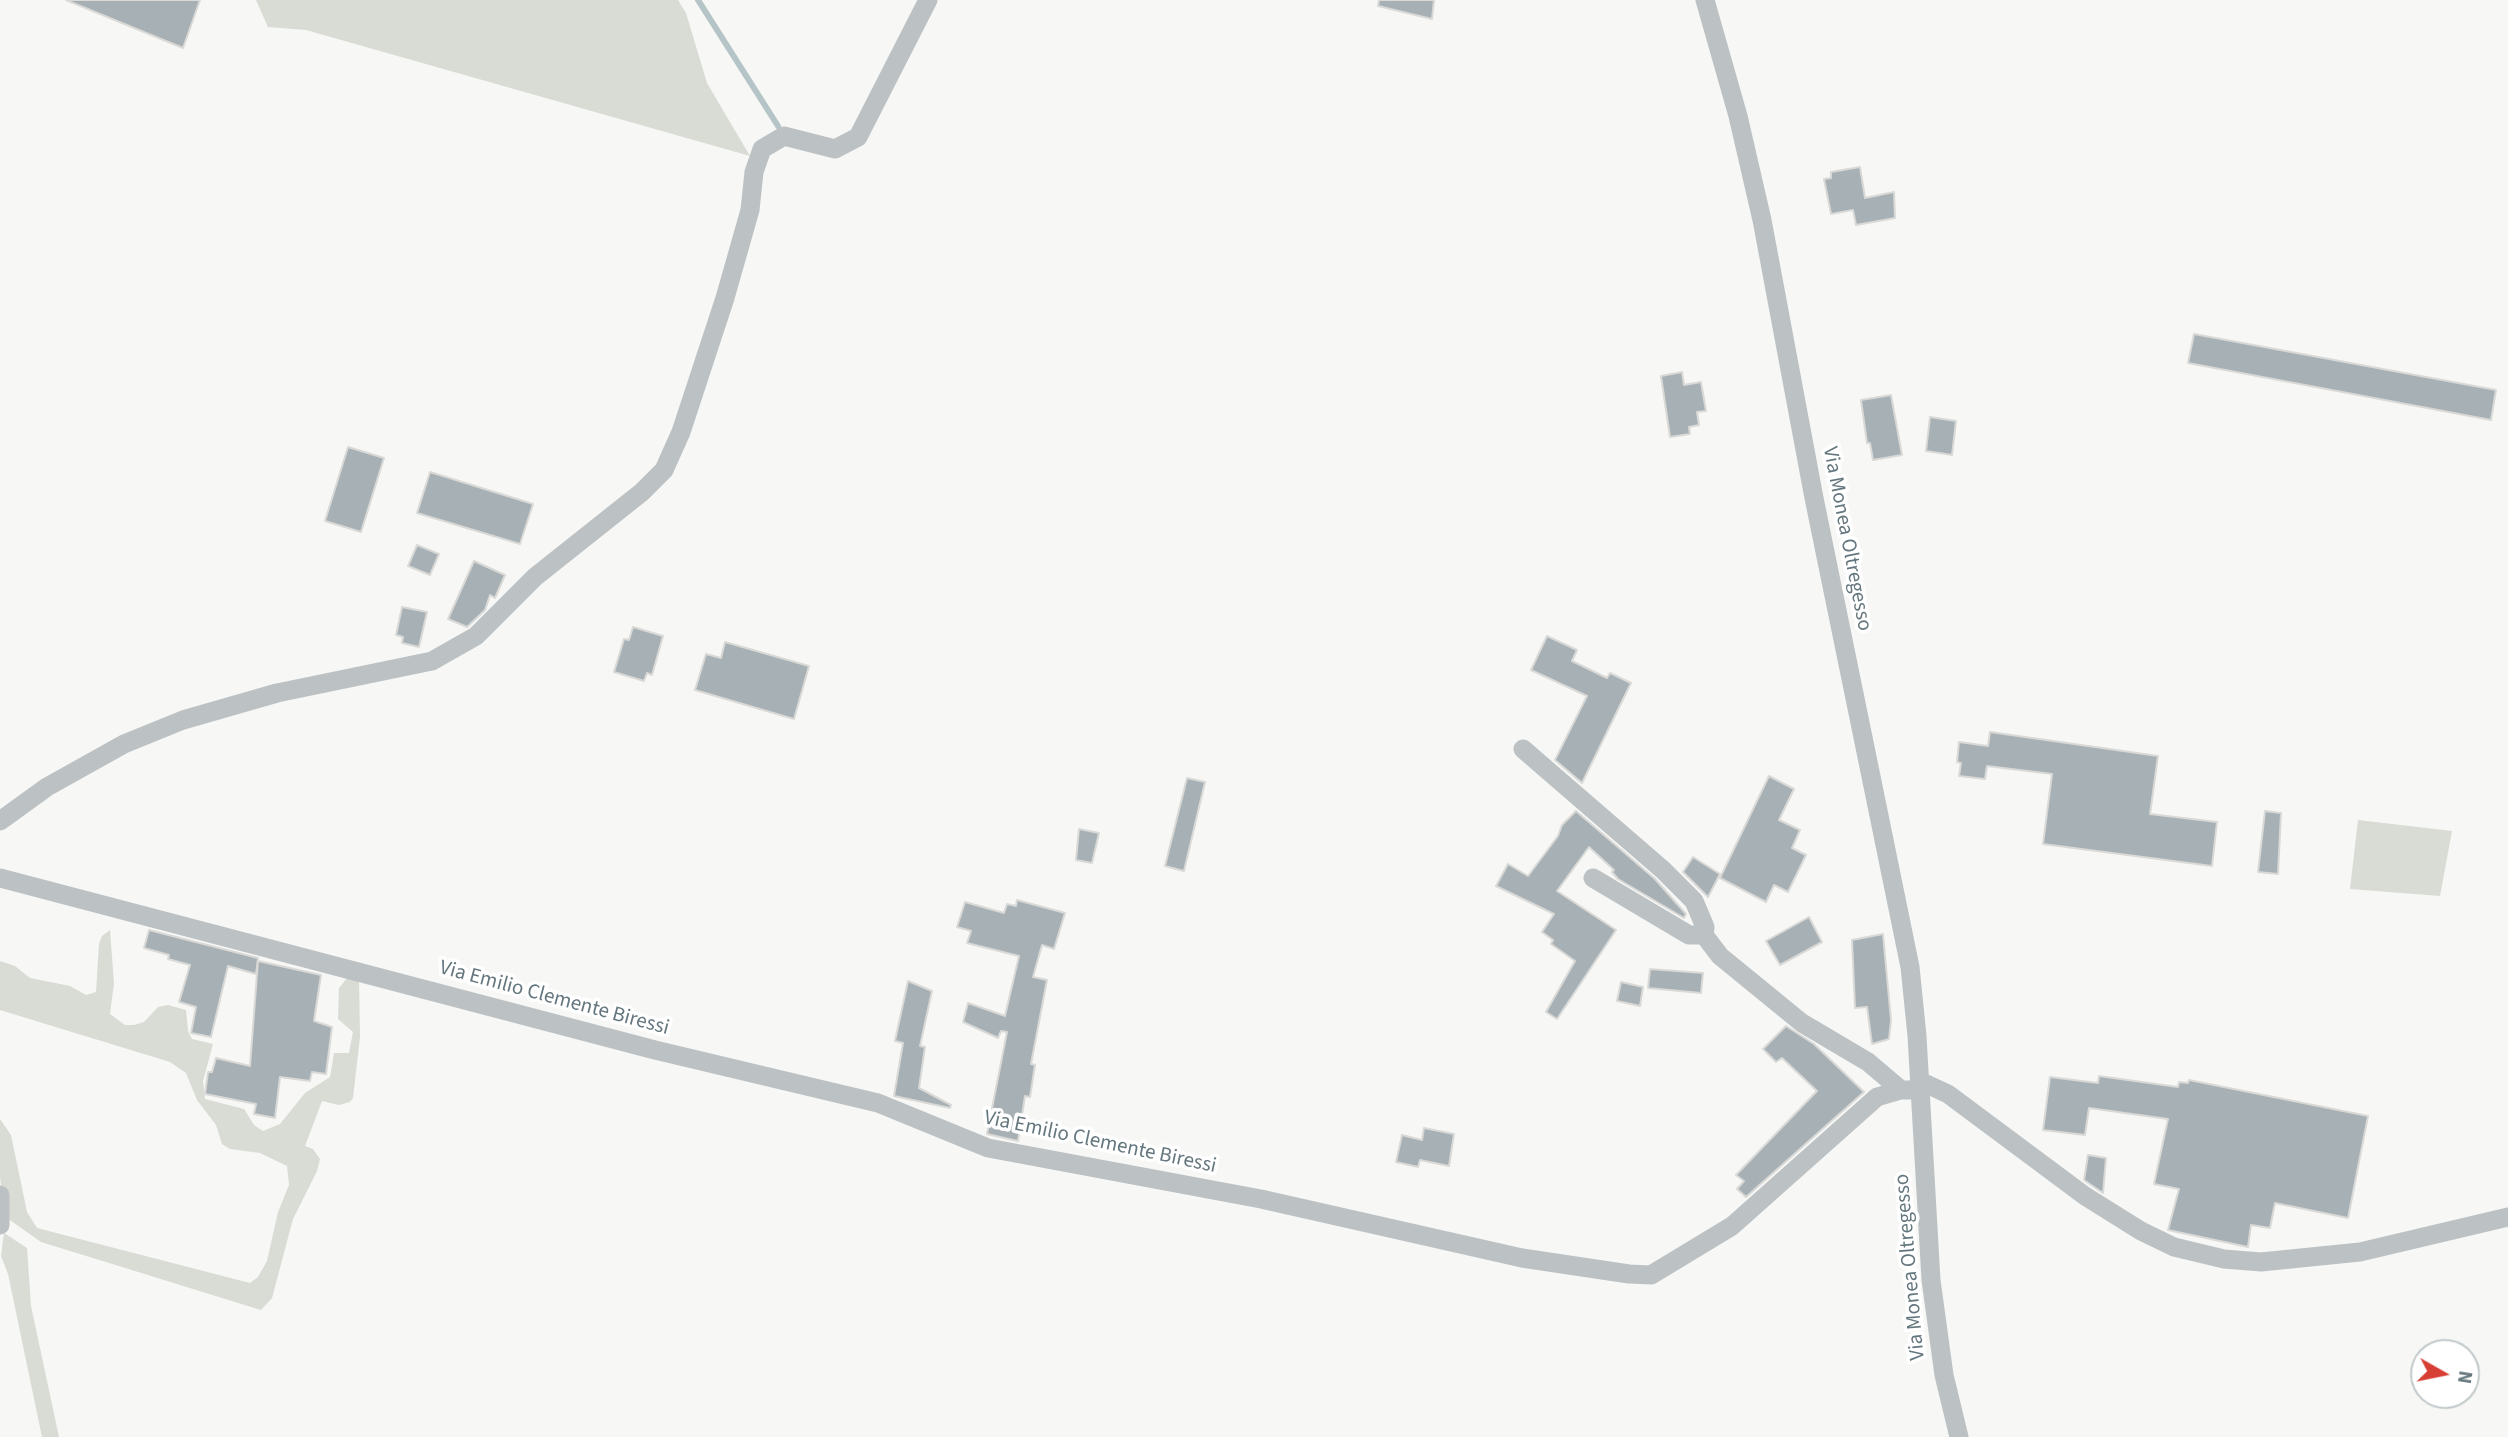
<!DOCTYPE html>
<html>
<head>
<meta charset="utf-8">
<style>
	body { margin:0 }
	#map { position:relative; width:2508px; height:1437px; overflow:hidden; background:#f7f7f5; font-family:"Source Sans 3",sans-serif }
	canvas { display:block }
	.north { position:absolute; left:2410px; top:1339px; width:70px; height:70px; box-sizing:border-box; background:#fff; border:2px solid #c1c9cb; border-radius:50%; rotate:99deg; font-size:19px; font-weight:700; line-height:28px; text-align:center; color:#65777e }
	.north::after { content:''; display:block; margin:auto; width:24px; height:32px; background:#d73f35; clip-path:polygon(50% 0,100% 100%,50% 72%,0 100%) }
</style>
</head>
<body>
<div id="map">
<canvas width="2508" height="1437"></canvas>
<div class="north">N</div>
</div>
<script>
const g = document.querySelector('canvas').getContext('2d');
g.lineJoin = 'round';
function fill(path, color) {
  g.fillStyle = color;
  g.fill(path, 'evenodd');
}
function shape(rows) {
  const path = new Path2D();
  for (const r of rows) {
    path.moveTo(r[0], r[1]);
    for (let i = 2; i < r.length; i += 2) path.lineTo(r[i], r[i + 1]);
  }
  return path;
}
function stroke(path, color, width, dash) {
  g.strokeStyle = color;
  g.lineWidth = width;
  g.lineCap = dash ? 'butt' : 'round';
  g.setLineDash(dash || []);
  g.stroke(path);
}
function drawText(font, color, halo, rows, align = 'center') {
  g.font = font + ' "Source Sans 3",sans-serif';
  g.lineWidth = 7;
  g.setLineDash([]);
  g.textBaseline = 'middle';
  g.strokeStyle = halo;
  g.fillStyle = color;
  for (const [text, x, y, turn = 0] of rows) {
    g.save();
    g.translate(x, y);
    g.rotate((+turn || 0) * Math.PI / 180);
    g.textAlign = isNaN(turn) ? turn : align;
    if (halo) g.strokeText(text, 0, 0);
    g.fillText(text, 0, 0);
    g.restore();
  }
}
fill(shape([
	[256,0,678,0,686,13,707,83,750,156,306,30,268,27],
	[2358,820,2452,831,2440,896,2350,889],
	[110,930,114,983,110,1014,125,1025,134,1025,144,1022,158,1007,168,1005,186,1010,188,1031,192,1039,213,1044,203,1081,205,1099,244,1109,254,1125,263,1131,280,1124,305,1093,330,1077,334,1053,349,1053,353,1032,338,1019,339,988,347,978,359,978,360,1037,353,1098,350,1102,339,1105,322,1101,305,1146,313,1149,320,1159,317,1171,293,1219,272,1298,261,1310,41,1242,4,1216,0,1176,0,1119,11,1135,27,1212,37,1228,250,1283,258,1277,267,1261,278,1212,289,1185,287,1166,260,1153,230,1149,222,1144,216,1125,197,1100,186,1073,170,1062,0,1010,0,961,15,966,30,978,70,986,86,995,96,992,99,944,102,936],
	[4,1233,27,1248,31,1306,59,1437,42,1437,8,1274,1,1256]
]), '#d8dcd4');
stroke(shape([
	[698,0,778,126]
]), '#b5c4c6', 6);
const building = shape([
	[66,0,200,0,183,48,66,0],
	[1379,0,1434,0,1432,19,1378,6,1379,0],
	[1860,167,1865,198,1894,192,1895,218,1856,225,1853,210,1831,214,1824,179,1831,178,1831,172,1860,167],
	[2194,334,2496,390,2491,420,2188,363,2194,334],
	[1682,372,1684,385,1701,382,1706,411,1697,412,1699,425,1689,427,1690,434,1670,437,1661,376,1682,372],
	[1891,395,1902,455,1873,460,1870,443,1867,443,1861,400,1891,395],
	[1930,417,1956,421,1952,455,1926,451,1930,417],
	[348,447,384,458,361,532,325,521,348,447],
	[430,472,533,504,520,544,417,513,430,472],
	[417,545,439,554,430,575,408,566,417,545],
	[474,561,505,575,495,598,490,595,485,610,467,627,448,619,474,561],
	[402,607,427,612,419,647,402,643,403,637,396,635,402,607],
	[633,627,663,636,652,675,647,673,644,681,614,672,624,639,629,640,633,627],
	[1547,636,1577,650,1572,661,1607,678,1610,673,1631,683,1582,783,1555,760,1587,696,1531,670,1547,636],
	[725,642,809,666,794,719,695,690,706,654,721,658,725,642],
	[1990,732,2158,756,2150,814,2217,822,2212,866,2043,844,2052,774,1987,766,1985,779,1959,776,1961,763,1957,762,1959,742,1988,746,1990,732],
	[1769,776,1794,789,1779,820,1800,830,1792,848,1806,855,1788,892,1774,885,1766,902,1720,878,1769,776],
	[1187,778,1205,782,1184,871,1165,866,1187,778],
	[1576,811,1655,879,1686,914,1684,918,1618,879,1612,872,1614,870,1589,847,1557,891,1616,930,1557,1019,1546,1012,1575,961,1551,944,1553,940,1542,932,1554,914,1496,886,1508,864,1528,876,1558,836,1562,825,1576,811],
	[2265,811,2281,813,2278,874,2258,872,2265,811],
	[1079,829,1099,833,1092,863,1076,860,1079,829],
	[1693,857,1720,874,1708,897,1683,872,1693,857],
	[1017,900,1065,913,1054,949,1042,945,1033,977,1047,980,1031,1064,1035,1065,1030,1097,1025,1096,1018,1141,987,1134,1007,1032,1001,1031,998,1038,963,1022,968,1003,1005,1016,1019,956,967,943,971,931,957,927,965,902,1004,913,1007,904,1016,906,1017,900],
	[1809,917,1822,942,1780,965,1766,941,1809,917],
	[149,930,258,958,256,974,228,966,211,1037,191,1033,196,1007,179,1002,190,965,168,959,169,955,144,948,149,930],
	[1883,934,1891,1020,1889,1039,1872,1044,1867,1007,1855,1008,1852,940,1883,934],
	[258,961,321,975,314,1021,332,1027,326,1074,312,1072,310,1081,280,1077,275,1118,254,1114,256,1104,205,1094,208,1072,212,1072,216,1058,250,1066,258,961],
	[1650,969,1703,973,1701,993,1648,988,1650,969],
	[908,981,932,991,920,1046,925,1047,919,1088,951,1105,950,1108,894,1096,903,1043,895,1041,908,981],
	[1621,982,1643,987,1640,1006,1617,1001,1621,982],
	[1786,1026,1814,1044,1864,1092,1746,1197,1737,1189,1744,1181,1736,1175,1817,1091,1782,1058,1776,1062,1763,1049,1786,1026],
	[2099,1076,2178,1087,2179,1082,2188,1083,2189,1080,2368,1116,2348,1218,2275,1203,2270,1228,2251,1225,2248,1247,2168,1230,2179,1189,2154,1184,2168,1119,2089,1108,2085,1135,2043,1130,2050,1077,2098,1083,2099,1076],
	[1424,1128,1454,1134,1449,1166,1420,1160,1418,1167,1396,1162,1402,1135,1422,1140,1424,1128],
	[2088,1155,2106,1158,2103,1193,2084,1180,2088,1155]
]);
fill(building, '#a7b0b4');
stroke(building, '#d9d9d7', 2);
stroke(shape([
	[1705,0,1738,116,1762,220,1814,498,1910,967,1917,1036,1931,1280,1944,1375,1959,1437],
	[1523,749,1663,870,1694,901,1705,927,1704,935,1720,956,1802,1023,1868,1062,1901,1090,1910,1090],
	[0,821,47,787,124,744,183,720,277,693,432,661,476,636,535,577,642,492,664,470,681,432,725,298,750,210,754,172,762,149,784,136,835,149,858,137,928,0],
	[0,878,655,1050,878,1103,988,1148,1261,1199,1522,1258,1629,1274,1651,1275,1732,1226,1877,1097,1901,1090],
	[1593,878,1689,935,1704,935],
	[1920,1081,1948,1094,2085,1196,2141,1231,2174,1247,2224,1259,2261,1262,2360,1252,2508,1217],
	[0,1195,0,1225]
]), '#bcc2c4', 19);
drawText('21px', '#65777e', '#fff', [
	["Via Monea Oltregesso",1846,539,79],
	["Via Emilio Clemente Biressi",554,999,15],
	["Via Emilio Clemente Biressi",1100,1143,12],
	["Via Monea Oltregesso",1911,1267,-95]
]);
</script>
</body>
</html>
